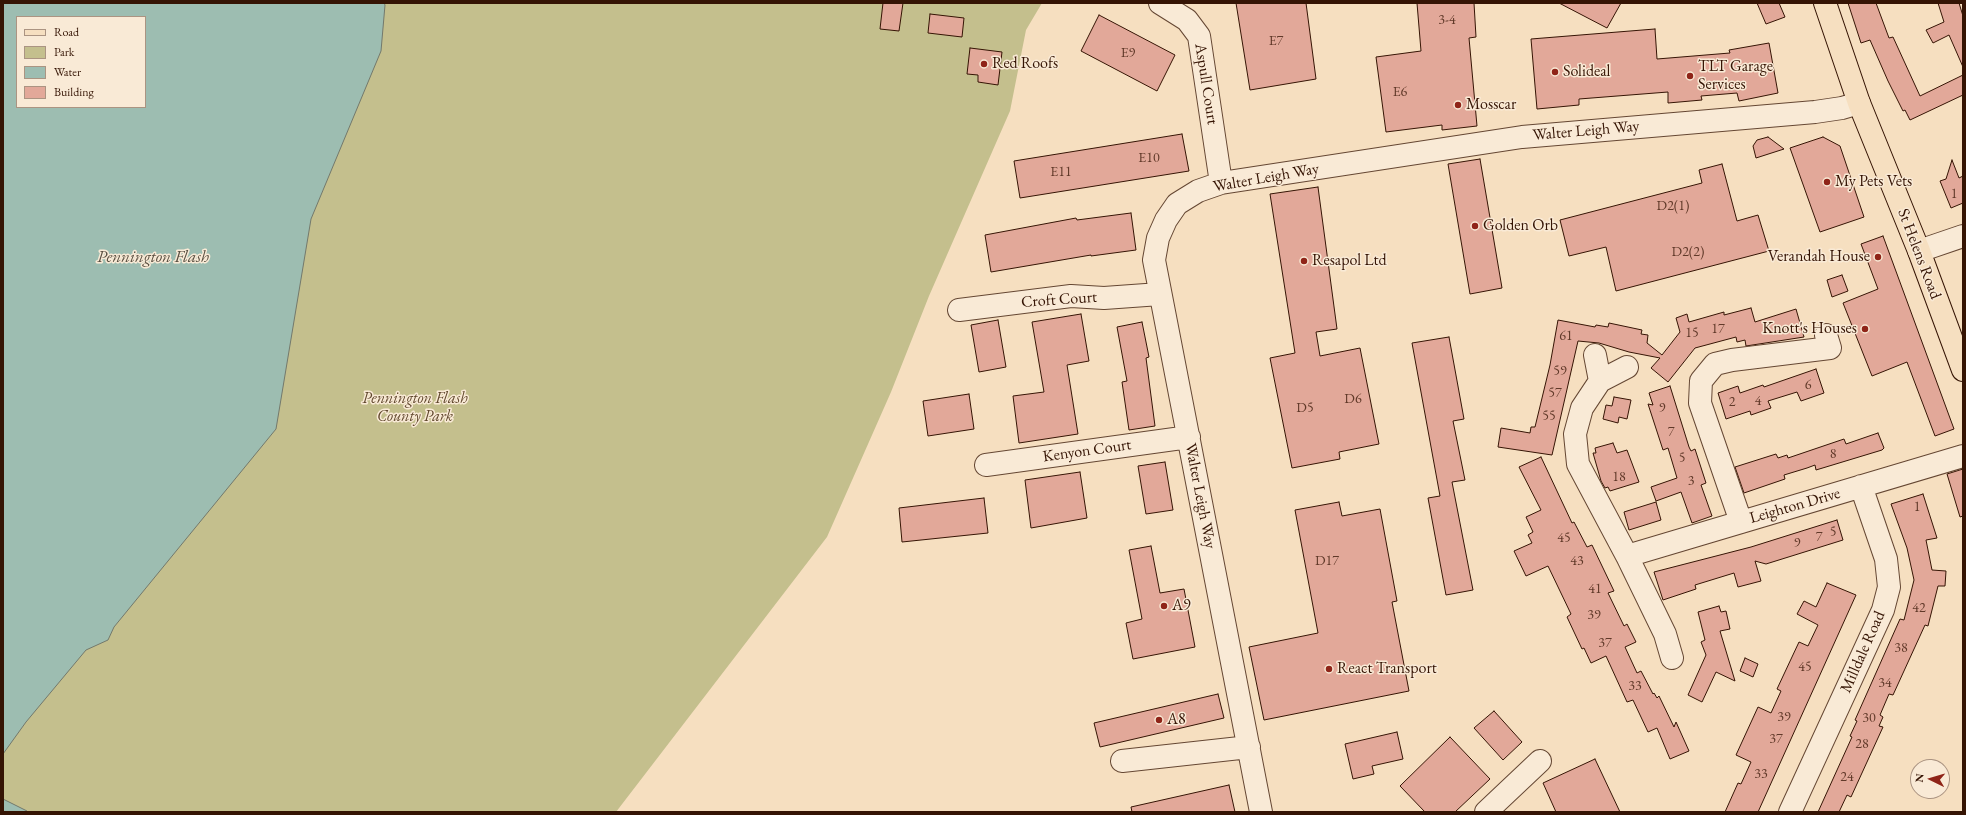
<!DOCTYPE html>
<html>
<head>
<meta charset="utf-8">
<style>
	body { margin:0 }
	#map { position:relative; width:1966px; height:815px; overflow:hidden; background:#f6dfc0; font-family:"EB Garamond",serif }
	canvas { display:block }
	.frame { position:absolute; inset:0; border:4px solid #351404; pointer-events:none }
	.legend { position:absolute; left:16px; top:16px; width:130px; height:92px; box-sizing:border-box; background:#f9ead6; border:1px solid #ab9482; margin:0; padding:5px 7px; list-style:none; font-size:12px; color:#351404 }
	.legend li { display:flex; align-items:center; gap:8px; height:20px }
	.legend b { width:20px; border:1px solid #ab9482 }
	.north { position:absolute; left:1910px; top:759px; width:40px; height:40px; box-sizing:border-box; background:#f9ead6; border:1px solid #ab9482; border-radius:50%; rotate:275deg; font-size:11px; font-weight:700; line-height:16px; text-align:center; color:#351404 }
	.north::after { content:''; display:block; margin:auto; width:14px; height:18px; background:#8f2418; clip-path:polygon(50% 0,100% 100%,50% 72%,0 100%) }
</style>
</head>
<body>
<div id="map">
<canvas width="1966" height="815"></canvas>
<div class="frame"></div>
<ul class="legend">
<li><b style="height:5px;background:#f6dfc0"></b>Road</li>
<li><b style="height:11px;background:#c4bf8d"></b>Park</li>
<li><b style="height:11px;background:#9dbdb1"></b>Water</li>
<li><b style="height:11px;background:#e2a899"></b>Building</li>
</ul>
<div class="north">N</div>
</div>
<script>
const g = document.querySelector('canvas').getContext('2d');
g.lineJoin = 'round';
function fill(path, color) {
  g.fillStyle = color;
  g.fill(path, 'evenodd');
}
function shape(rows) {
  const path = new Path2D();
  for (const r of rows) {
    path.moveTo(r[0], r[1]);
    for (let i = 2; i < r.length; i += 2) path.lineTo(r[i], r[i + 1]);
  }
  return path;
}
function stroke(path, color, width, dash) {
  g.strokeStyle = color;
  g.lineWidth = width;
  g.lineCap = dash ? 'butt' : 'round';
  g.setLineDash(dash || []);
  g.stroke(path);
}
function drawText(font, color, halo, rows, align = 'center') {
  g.font = font + ' "EB Garamond",serif';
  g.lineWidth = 3;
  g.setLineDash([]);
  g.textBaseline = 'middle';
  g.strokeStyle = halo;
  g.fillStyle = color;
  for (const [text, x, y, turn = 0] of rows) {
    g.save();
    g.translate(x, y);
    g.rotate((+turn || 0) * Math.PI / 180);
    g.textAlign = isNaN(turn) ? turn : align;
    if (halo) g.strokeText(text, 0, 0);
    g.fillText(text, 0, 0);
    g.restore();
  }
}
fill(shape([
	[3,3,1042,3,1026,30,1010,111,929,296,891,392,827,537,616,812,3,812],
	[17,17,145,17,145,107,17,107]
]), '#c4bf8d');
const water = shape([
	[3,3,384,3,385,5,381,51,311,219,276,429,114,627,108,640,86,650,26,722,3,754,3,3],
	[17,17,145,17,145,107,17,107,17,17],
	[3,799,27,811,27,812,3,812,3,799]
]);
fill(water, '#9dbdb1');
stroke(water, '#73796c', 1);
const building = shape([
	[883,3,903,3,899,31,880,29,883,3],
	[1236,3,1306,3,1316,79,1250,90,1236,3],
	[1417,3,1474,3,1476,37,1469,38,1477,126,1442,130,1442,125,1386,132,1376,57,1421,51,1417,3],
	[1559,3,1621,3,1607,28,1559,3],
	[1757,3,1779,3,1785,17,1766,24,1757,3],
	[1848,3,1876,3,1889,38,1893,37,1920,96,1963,75,1963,95,1910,120,1905,110,1903,111,1888,81,1870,40,1861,43,1848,3],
	[1938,3,1959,3,1963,16,1963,67,1949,35,1933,43,1926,30,1944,22,1938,3],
	[930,14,964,18,962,37,928,33,930,14],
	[1099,15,1175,55,1157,91,1081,51,1099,15],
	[1655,29,1657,59,1730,53,1729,50,1769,43,1778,93,1739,101,1737,93,1701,96,1702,100,1668,103,1668,92,1579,99,1579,105,1537,109,1531,39,1655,29],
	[970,48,1002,52,998,85,978,82,978,75,967,74,970,48],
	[1182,134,1189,171,1020,198,1014,161,1182,134],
	[1768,137,1784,149,1756,158,1753,146,1757,140,1768,137],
	[1823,137,1840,146,1864,217,1820,232,1790,148,1823,137],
	[1480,159,1502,288,1470,294,1448,164,1480,159],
	[1952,160,1959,178,1963,176,1963,203,1951,208,1940,181,1946,179,1952,160],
	[1722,164,1737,221,1758,215,1769,251,1616,291,1606,247,1569,256,1560,220,1702,183,1699,170,1722,164],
	[1318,187,1337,329,1316,332,1320,356,1360,348,1379,444,1339,452,1340,459,1292,468,1270,358,1295,353,1270,194,1318,187],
	[1131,213,1136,250,1091,256,1091,255,991,272,985,235,1076,218,1077,220,1131,213],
	[1883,236,1954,429,1935,436,1907,362,1872,376,1843,303,1878,289,1861,244,1883,236],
	[1842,275,1848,291,1832,297,1827,280,1842,275],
	[1751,308,1755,322,1796,309,1804,337,1746,346,1745,340,1737,342,1736,337,1695,348,1668,382,1651,368,1660,358,1629,352,1599,343,1578,341,1552,455,1498,447,1501,428,1530,433,1531,427,1535,427,1550,365,1558,320,1595,327,1596,325,1608,327,1609,323,1642,330,1641,334,1648,335,1647,343,1662,355,1680,332,1676,318,1687,314,1689,322,1724,312,1724,315,1751,308],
	[1081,314,1089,361,1067,365,1078,434,1019,443,1013,396,1044,392,1032,322,1081,314],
	[998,320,1006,367,979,372,971,325,998,320],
	[1142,322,1149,357,1146,358,1155,426,1129,430,1122,382,1127,381,1117,327,1142,322],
	[1449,337,1464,419,1453,421,1465,480,1452,482,1473,590,1446,595,1428,498,1440,496,1412,343,1449,337],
	[1816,369,1824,393,1801,401,1797,392,1768,401,1771,408,1751,415,1750,411,1726,419,1718,393,1738,386,1740,393,1763,385,1764,387,1816,369],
	[1670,386,1689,447,1691,451,1695,449,1706,483,1701,485,1712,516,1692,523,1681,492,1656,501,1651,487,1677,478,1668,448,1663,450,1648,404,1653,405,1649,393,1670,386],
	[969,394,974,429,928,436,923,401,969,394],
	[1614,397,1631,400,1627,419,1619,417,1618,423,1603,419,1606,405,1612,406,1614,397],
	[1878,433,1884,448,1882,450,1816,470,1815,465,1807,468,1784,475,1785,479,1744,493,1735,467,1776,454,1778,458,1787,455,1788,458,1844,439,1846,444,1878,433],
	[1613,443,1617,453,1627,450,1639,482,1610,491,1608,487,1605,488,1601,481,1593,453,1596,453,1595,448,1613,443],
	[1541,457,1572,523,1574,522,1587,547,1592,545,1614,591,1608,593,1624,626,1627,624,1636,642,1625,647,1637,673,1641,671,1653,694,1654,693,1657,698,1659,696,1674,727,1676,722,1689,751,1670,759,1657,728,1648,732,1633,700,1627,702,1606,656,1591,663,1584,648,1582,649,1567,617,1571,614,1548,566,1526,576,1514,551,1532,543,1528,535,1533,532,1526,517,1541,510,1519,467,1541,457],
	[1165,462,1173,510,1146,514,1138,466,1165,462],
	[1963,469,1963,516,1960,517,1947,474,1963,469],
	[1080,472,1087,518,1031,528,1025,480,1080,472],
	[1923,494,1937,538,1926,540,1932,570,1946,571,1945,586,1938,586,1928,626,1925,625,1893,695,1889,694,1880,715,1883,717,1879,726,1883,727,1851,797,1847,795,1839,812,1818,812,1852,737,1850,736,1857,721,1855,720,1900,619,1904,620,1914,580,1907,548,1891,504,1923,494],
	[984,498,988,533,902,542,899,508,984,498],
	[1339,502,1342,516,1380,509,1397,601,1392,602,1409,691,1264,720,1249,647,1318,633,1295,510,1339,502],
	[1656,502,1661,520,1629,530,1624,512,1656,502],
	[1837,520,1843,540,1766,564,1755,561,1761,581,1738,587,1734,573,1695,585,1696,589,1663,600,1654,572,1751,547,1837,520],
	[1151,546,1160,593,1184,589,1195,647,1133,659,1126,623,1142,619,1129,550,1151,546],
	[1827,583,1856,595,1758,812,1725,812,1738,783,1741,784,1751,762,1736,755,1758,707,1771,713,1781,691,1777,689,1799,642,1808,646,1818,625,1797,614,1804,601,1816,607,1827,583],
	[1719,606,1721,612,1726,611,1730,629,1720,631,1735,681,1716,672,1702,702,1688,695,1706,655,1701,642,1705,640,1698,612,1719,606],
	[1745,658,1758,664,1753,677,1740,671,1745,658],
	[1218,694,1224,718,1100,747,1094,723,1218,694],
	[1494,711,1522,742,1503,760,1474,728,1494,711],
	[1397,732,1403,759,1372,766,1374,774,1353,779,1345,744,1397,732],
	[1450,737,1490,779,1455,812,1425,812,1400,786,1450,737],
	[1595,759,1620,812,1556,812,1543,783,1595,759],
	[1229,785,1235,812,1132,812,1131,807,1229,785]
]);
fill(building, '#e2a899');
stroke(building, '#351404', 1);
const minor = shape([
	[1160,3,1187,20,1199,36,1221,183],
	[1919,251,1963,236],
	[959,310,1071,296,1104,298,1160,294],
	[1595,355,1600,381],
	[1627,367,1600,381,1582,408,1575,434,1578,464,1627,556,1665,634,1672,658],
	[986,465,1189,437],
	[1741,522,1700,403,1701,381,1715,364,1732,360,1830,348,1826,335],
	[1627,556,1963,456],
	[1122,761,1249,747],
	[1261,812,1154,260,1158,238,1166,220,1177,204,1198,191,1221,183,1522,137,1815,112,1842,108,1859,103],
	[1486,812,1540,761],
	[1790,812,1883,610,1889,587,1886,559,1861,486]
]);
const major = shape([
	[1825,3,1859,103,1919,251,1963,370]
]);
stroke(minor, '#654733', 24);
stroke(major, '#351404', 24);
stroke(minor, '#f9ead6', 22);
stroke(major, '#f6dfc0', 22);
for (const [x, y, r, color] of [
	[984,64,4,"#8f2418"],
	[1555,72,4,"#8f2418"],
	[1690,76,4,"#8f2418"],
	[1458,105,4,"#8f2418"],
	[1827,182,4,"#8f2418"],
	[1475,226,4,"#8f2418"],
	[1878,257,4,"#8f2418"],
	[1304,261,4,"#8f2418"],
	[1865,329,4,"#8f2418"],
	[1164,606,4,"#8f2418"],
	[1329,669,4,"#8f2418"],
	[1159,720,4,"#8f2418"]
]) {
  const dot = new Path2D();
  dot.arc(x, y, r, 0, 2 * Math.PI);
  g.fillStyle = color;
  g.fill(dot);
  stroke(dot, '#f9ead6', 1.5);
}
drawText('14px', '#603929', null, [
	["3-4",1447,20],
	["E7",1276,41],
	["E9",1128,53],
	["E6",1400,92],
	["E10",1149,158],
	["E11",1061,172],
	["1",1954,194],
	["D2(1)",1673,206],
	["D2(2)",1688,252],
	["17",1718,329],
	["15",1692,333],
	["61",1566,336],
	["59",1560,371],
	["6",1808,385],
	["57",1555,393],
	["D6",1353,399],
	["4",1758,401],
	["2",1732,402],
	["D5",1305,408],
	["9",1662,408],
	["55",1549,416],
	["7",1671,432],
	["8",1833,454],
	["5",1682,458],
	["18",1619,477],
	["3",1691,481],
	["1",1917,507],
	["5",1833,532],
	["7",1819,537],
	["45",1564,538],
	["9",1797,543],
	["D17",1327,561],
	["43",1577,561],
	["41",1595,589],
	["42",1919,608],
	["39",1594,615],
	["37",1605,643],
	["38",1901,648],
	["45",1805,667],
	["34",1885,683],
	["33",1635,686],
	["39",1784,717],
	["30",1869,718],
	["37",1776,739],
	["28",1862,744],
	["33",1761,774],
	["24",1847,777]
]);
drawText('16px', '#351404', '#f9ead6', [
	["Red Roofs",992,64],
	["TLT Garage",1698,67],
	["Services",1698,85],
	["Solideal",1563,72],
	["Mosscar",1466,105],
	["My Pets Vets",1835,182],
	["Golden Orb",1483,226],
	["Verandah House",1870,257,"right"],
	["Resapol Ltd",1312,261],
	["Knott's Houses",1857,329,"right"],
	["A9",1172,606],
	["React Transport",1337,669],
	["A8",1167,720]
], 'left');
drawText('16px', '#351404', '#f9ead6', [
	["Aspull Court",1206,84,81],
	["Walter Leigh Way",1586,131,-5],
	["Walter Leigh Way",1266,178,-10],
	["St Helens Road",1919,254,69],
	["Croft Court",1059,300,-4],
	["Kenyon Court",1087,451,-8],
	["Walter Leigh Way",1200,496,79],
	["Leighton Drive",1795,506,-16],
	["Milldale Road",1863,652,-66]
]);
drawText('italic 16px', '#60472d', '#f9ead6', [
	["Pennington Flash",415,399],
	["County Park",415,417]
]);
drawText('italic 17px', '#594f41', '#f9ead6', [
	["Pennington Flash",153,257]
]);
</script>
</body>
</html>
